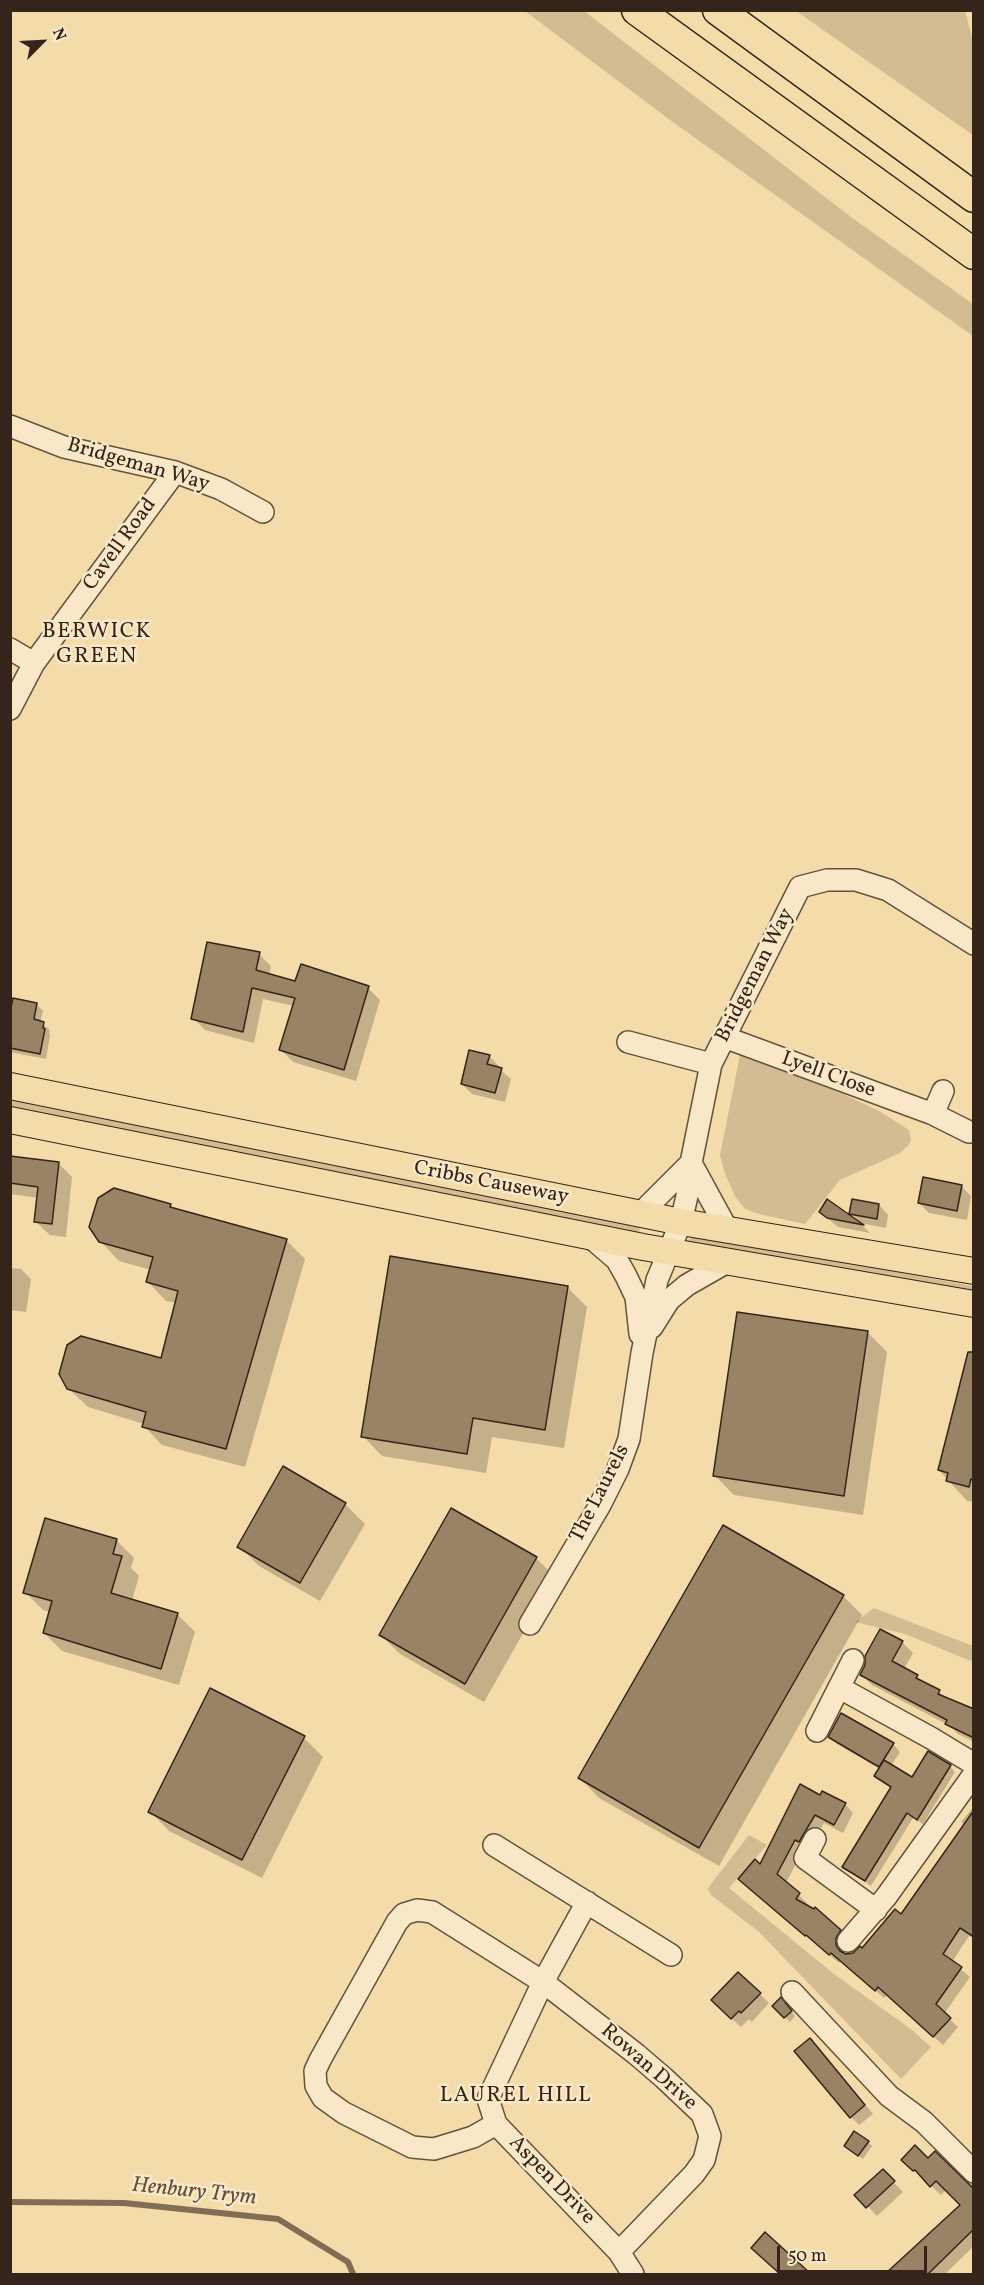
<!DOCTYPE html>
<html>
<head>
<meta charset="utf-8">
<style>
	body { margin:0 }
	#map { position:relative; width:984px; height:2285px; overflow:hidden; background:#f4dbaa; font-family:Vollkorn,serif }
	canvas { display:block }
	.frame { position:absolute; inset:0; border:12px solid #342419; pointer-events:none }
	.north { position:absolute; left:12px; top:12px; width:60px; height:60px; -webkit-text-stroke:4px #f8e8c8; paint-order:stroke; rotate:66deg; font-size:16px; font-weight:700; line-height:24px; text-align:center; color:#342419 }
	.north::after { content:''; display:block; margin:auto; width:21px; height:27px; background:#342419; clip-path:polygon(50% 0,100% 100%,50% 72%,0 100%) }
	.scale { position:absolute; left:777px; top:2246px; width:150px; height:27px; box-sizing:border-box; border:3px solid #342419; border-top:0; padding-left:8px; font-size:18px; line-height:21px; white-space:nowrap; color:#342419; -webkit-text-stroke:4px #f8e8c8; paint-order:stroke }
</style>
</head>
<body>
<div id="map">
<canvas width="984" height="2285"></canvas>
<div class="frame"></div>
<div class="north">N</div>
<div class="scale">50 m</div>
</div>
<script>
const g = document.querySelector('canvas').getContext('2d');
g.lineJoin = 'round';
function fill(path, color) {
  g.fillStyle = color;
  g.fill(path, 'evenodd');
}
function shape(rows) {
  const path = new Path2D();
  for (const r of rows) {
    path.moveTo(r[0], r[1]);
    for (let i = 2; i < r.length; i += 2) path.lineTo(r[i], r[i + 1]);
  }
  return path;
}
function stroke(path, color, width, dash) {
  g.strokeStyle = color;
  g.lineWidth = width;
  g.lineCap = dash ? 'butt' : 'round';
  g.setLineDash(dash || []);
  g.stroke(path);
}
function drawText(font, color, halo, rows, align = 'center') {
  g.font = font + ' Vollkorn,serif';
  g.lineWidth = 5;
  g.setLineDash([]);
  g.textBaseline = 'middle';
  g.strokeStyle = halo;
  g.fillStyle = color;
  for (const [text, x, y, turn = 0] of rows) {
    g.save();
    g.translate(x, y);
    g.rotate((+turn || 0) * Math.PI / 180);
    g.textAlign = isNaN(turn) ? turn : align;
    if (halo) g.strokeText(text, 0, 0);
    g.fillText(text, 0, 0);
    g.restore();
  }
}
fill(shape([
	[525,11,584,11,851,217,973,304,973,336,670,120],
	[796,11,965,11,973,41,973,135],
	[740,1055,839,1092,879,1111,909,1130,911,1140,908,1146,900,1153,840,1180,805,1224,759,1214,745,1209,736,1198,725,1174,720,1155],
	[10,1100,640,1227,639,1235,11,1110],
	[695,1236,973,1286,973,1295,685,1245,686,1241],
	[874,1608,973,1646,973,1662,905,1634,855,1622],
	[749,1835,767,1845,729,1888,834,1974,911,2029,931,2047,901,2079,758,1931,711,1895,708,1889,711,1884]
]), '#d3bc91');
fill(shape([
	[259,954,271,966,269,975,296,983,368,988,380,1000,356,1081,293,1062,281,1050,294,1006,263,999,254,1043,205,1030,193,1018],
	[10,999,37,1005,43,1011,40,1022,49,1029,50,1036,46,1059,10,1052],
	[489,1056,499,1066,498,1068,511,1079,505,1102,472,1094,462,1084],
	[10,1157,58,1163,72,1177,66,1237,50,1235,36,1222,39,1198,10,1194],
	[961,1186,971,1196,967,1220,929,1213,919,1203],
	[879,1205,888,1215,886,1228,860,1223,870,1233,838,1227,820,1212,858,1222,859,1221,851,1213],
	[170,1206,174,1210,286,1240,305,1259,245,1467,162,1445,144,1426,144,1424,88,1407,68,1388,162,1359,177,1303,166,1301,148,1282,151,1270,119,1261,100,1241],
	[10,1268,21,1269,31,1279,26,1312,10,1310],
	[567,1287,587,1307,564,1448,492,1437,486,1473,382,1456,363,1436],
	[868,1333,887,1352,863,1515,734,1495,715,1476],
	[969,1351,974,1352,974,1502,967,1501,939,1470],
	[284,1468,345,1504,365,1524,320,1601,259,1566,239,1546],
	[116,1540,134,1558,131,1568,139,1576,132,1601,177,1614,195,1632,179,1685,62,1651,44,1633,50,1612,43,1610,25,1592],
	[536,1558,555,1577,484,1702,400,1654,381,1635],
	[843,1596,862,1615,719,1866,599,1798,580,1778],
	[902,1642,913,1653,904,1669,939,1692,946,1699,969,1709,974,1708,974,1742,958,1734,950,1726,872,1685,862,1675],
	[830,1737,893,1744,900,1752,891,1766,912,1780,950,1766,955,1772,923,1824,913,1818,871,1886,844,1867,892,1788,876,1776,880,1769,837,1744],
	[304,1738,323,1757,262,1878,169,1831,150,1811],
	[821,1797,845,1804,853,1813,843,1833,824,1823,808,1850,804,1848,786,1883,807,1903,806,1906,849,1939,844,1947,844,1954,853,1954,862,1950,901,1916,933,1868,935,1869,965,1825,961,1822,974,1806,974,1938,969,1936,952,1962,970,1977,944,2014,958,2027,943,2045,887,1995,884,1998,841,1960,839,1963,748,1887,761,1866],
	[760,1994,769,2003,752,2022,749,2019,741,2027,722,2010],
	[785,2003,795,2016,790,2022,774,2006],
	[818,2048,873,2114,859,2125,851,2117],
	[868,2142,872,2146,863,2159,850,2150],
	[903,2160,928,2160,974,2186,974,2246,945,2274,888,2274,962,2205,946,2190,941,2195],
	[883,2171,903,2192,877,2216,857,2195]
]), '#0003');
stroke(shape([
	[10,2202,124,2203,278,2219,348,2262,353,2274]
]), '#806d53', 6);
const building = shape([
	[207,942,260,952,256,970,295,981,301,964,369,986,344,1070,279,1050,295,998,252,988,243,1032,191,1019,207,942],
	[13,998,37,1003,34,1019,44,1022,43,1028,45,1029,40,1054,10,1048,10,1012,13,998],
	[469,1050,490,1055,487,1064,502,1068,495,1093,461,1084,469,1050],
	[10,1156,59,1162,52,1224,34,1222,38,1187,10,1183,10,1156],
	[923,1177,962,1185,957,1211,918,1203,923,1177],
	[114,1188,171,1204,170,1207,287,1239,226,1449,142,1427,146,1412,67,1389,59,1374,67,1345,81,1336,161,1358,178,1291,146,1282,153,1257,99,1242,89,1227,98,1198,114,1188],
	[827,1199,864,1225,827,1218,819,1212,827,1199],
	[852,1199,879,1204,877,1219,849,1214,852,1199],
	[390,1256,568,1286,545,1430,473,1418,467,1454,361,1437,390,1256],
	[737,1312,868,1331,844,1496,713,1476,737,1312],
	[968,1352,974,1352,974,1480,971,1479,969,1487,946,1481,948,1473,938,1470,968,1352],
	[283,1466,346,1503,300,1583,237,1547,283,1466],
	[451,1508,537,1557,465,1684,379,1635,451,1508],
	[45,1518,117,1539,113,1554,122,1556,111,1593,178,1613,161,1669,43,1633,52,1601,23,1593,45,1518],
	[723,1525,844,1595,699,1848,578,1778,723,1525],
	[880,1629,903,1641,892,1661,918,1675,916,1678,940,1690,938,1694,974,1709,974,1738,945,1724,947,1720,860,1675,865,1665,865,1656,880,1629],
	[210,1688,305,1736,242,1860,148,1812,210,1688],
	[841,1713,894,1743,879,1767,828,1737,841,1713],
	[928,1751,951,1765,917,1820,907,1813,865,1881,842,1867,891,1787,874,1776,884,1760,912,1777,928,1751],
	[800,1784,820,1795,822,1791,846,1803,834,1825,815,1815,799,1842,795,1840,777,1874,800,1893,796,1899,814,1909,815,1907,841,1930,836,1938,836,1945,840,1951,846,1954,853,1953,860,1946,862,1948,895,1909,901,1914,974,1810,974,1937,960,1928,943,1954,962,1967,936,2004,951,2018,933,2037,878,1987,875,1991,831,1953,829,1955,806,1935,805,1936,738,1879,755,1859,760,1864,800,1784],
	[738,1972,761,1993,741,2013,739,2011,731,2019,711,2000,738,1972],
	[781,1997,792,2011,784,2018,772,2006,781,1997],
	[810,2038,865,2105,850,2118,794,2051,810,2038],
	[854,2131,869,2141,858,2156,844,2146,854,2131],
	[915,2145,928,2158,935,2151,974,2189,974,2229,928,2274,885,2274,960,2205,936,2181,930,2187,915,2170,913,2171,901,2160,915,2145],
	[883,2169,895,2181,866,2208,854,2195,883,2169],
	[765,2232,811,2274,780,2274,751,2248,765,2232]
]);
fill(building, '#988364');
stroke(building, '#342419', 1.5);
const minor = shape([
	[10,426,64,447,175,472,221,489,263,512],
	[10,649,34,663],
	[10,709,34,663,175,472],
	[724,1037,933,1114,969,1132],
	[628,1042,711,1064],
	[933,1114,943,1091],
	[691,1163,727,1229],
	[640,1214,691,1163],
	[588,1235,617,1260,626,1276,636,1297,640,1334],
	[652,1327,669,1300,687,1285,729,1261],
	[530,1624,600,1505,618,1469,629,1439,642,1353,657,1280,681,1222,687,1196,691,1163,711,1064,800,887,827,880,856,880,888,890,974,944],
	[840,1688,931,1738,974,1764],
	[817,1731,853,1660],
	[815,1839,805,1858,876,1910],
	[494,1845,671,1955],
	[587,1902,543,1982,488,2099,496,2124,619,2252,633,2274],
	[848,1941,886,1897,974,1774],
	[792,1992,889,2096,924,2122,974,2172],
	[496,2124,473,2137,434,2149,412,2147,344,2113,323,2098,316,2086,315,2071,320,2060,397,1922,404,1914,417,1910,432,1912,543,1982,636,2054,664,2078,702,2114,710,2136,704,2160,694,2174,619,2252]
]);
const major = shape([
	[10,1086,681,1222,974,1271],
	[10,1120,643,1247,974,1304]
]);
const highway = shape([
	[637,10,974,254],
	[718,10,974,197]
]);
stroke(minor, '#64523d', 24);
stroke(major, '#342419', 28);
stroke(highway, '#342419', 33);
stroke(minor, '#f8e8c8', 21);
stroke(major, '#f4dbaa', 26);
stroke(highway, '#f4dbaa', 30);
drawText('21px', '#342419', '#f8e8c8', [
	["Bridgeman Way",138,466,16],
	["Cavell Road",121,545,-54],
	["Bridgeman Way",756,976,-63],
	["Lyell Close",828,1076,20],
	["Cribbs Causeway",491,1184,11],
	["The Laurels",601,1494,-63],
	["Rowan Drive",648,2068,41],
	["Aspen Drive",551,2181,46]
]);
g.letterSpacing = '1.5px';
drawText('22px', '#342419', '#f8e8c8', [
	["BERWICK",97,633],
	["GREEN",97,658],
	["LAUREL HILL",516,2097]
]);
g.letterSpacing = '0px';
drawText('italic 22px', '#604e3b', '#f8e8c8', [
	["Henbury Trym",194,2193,6]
]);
</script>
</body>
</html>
